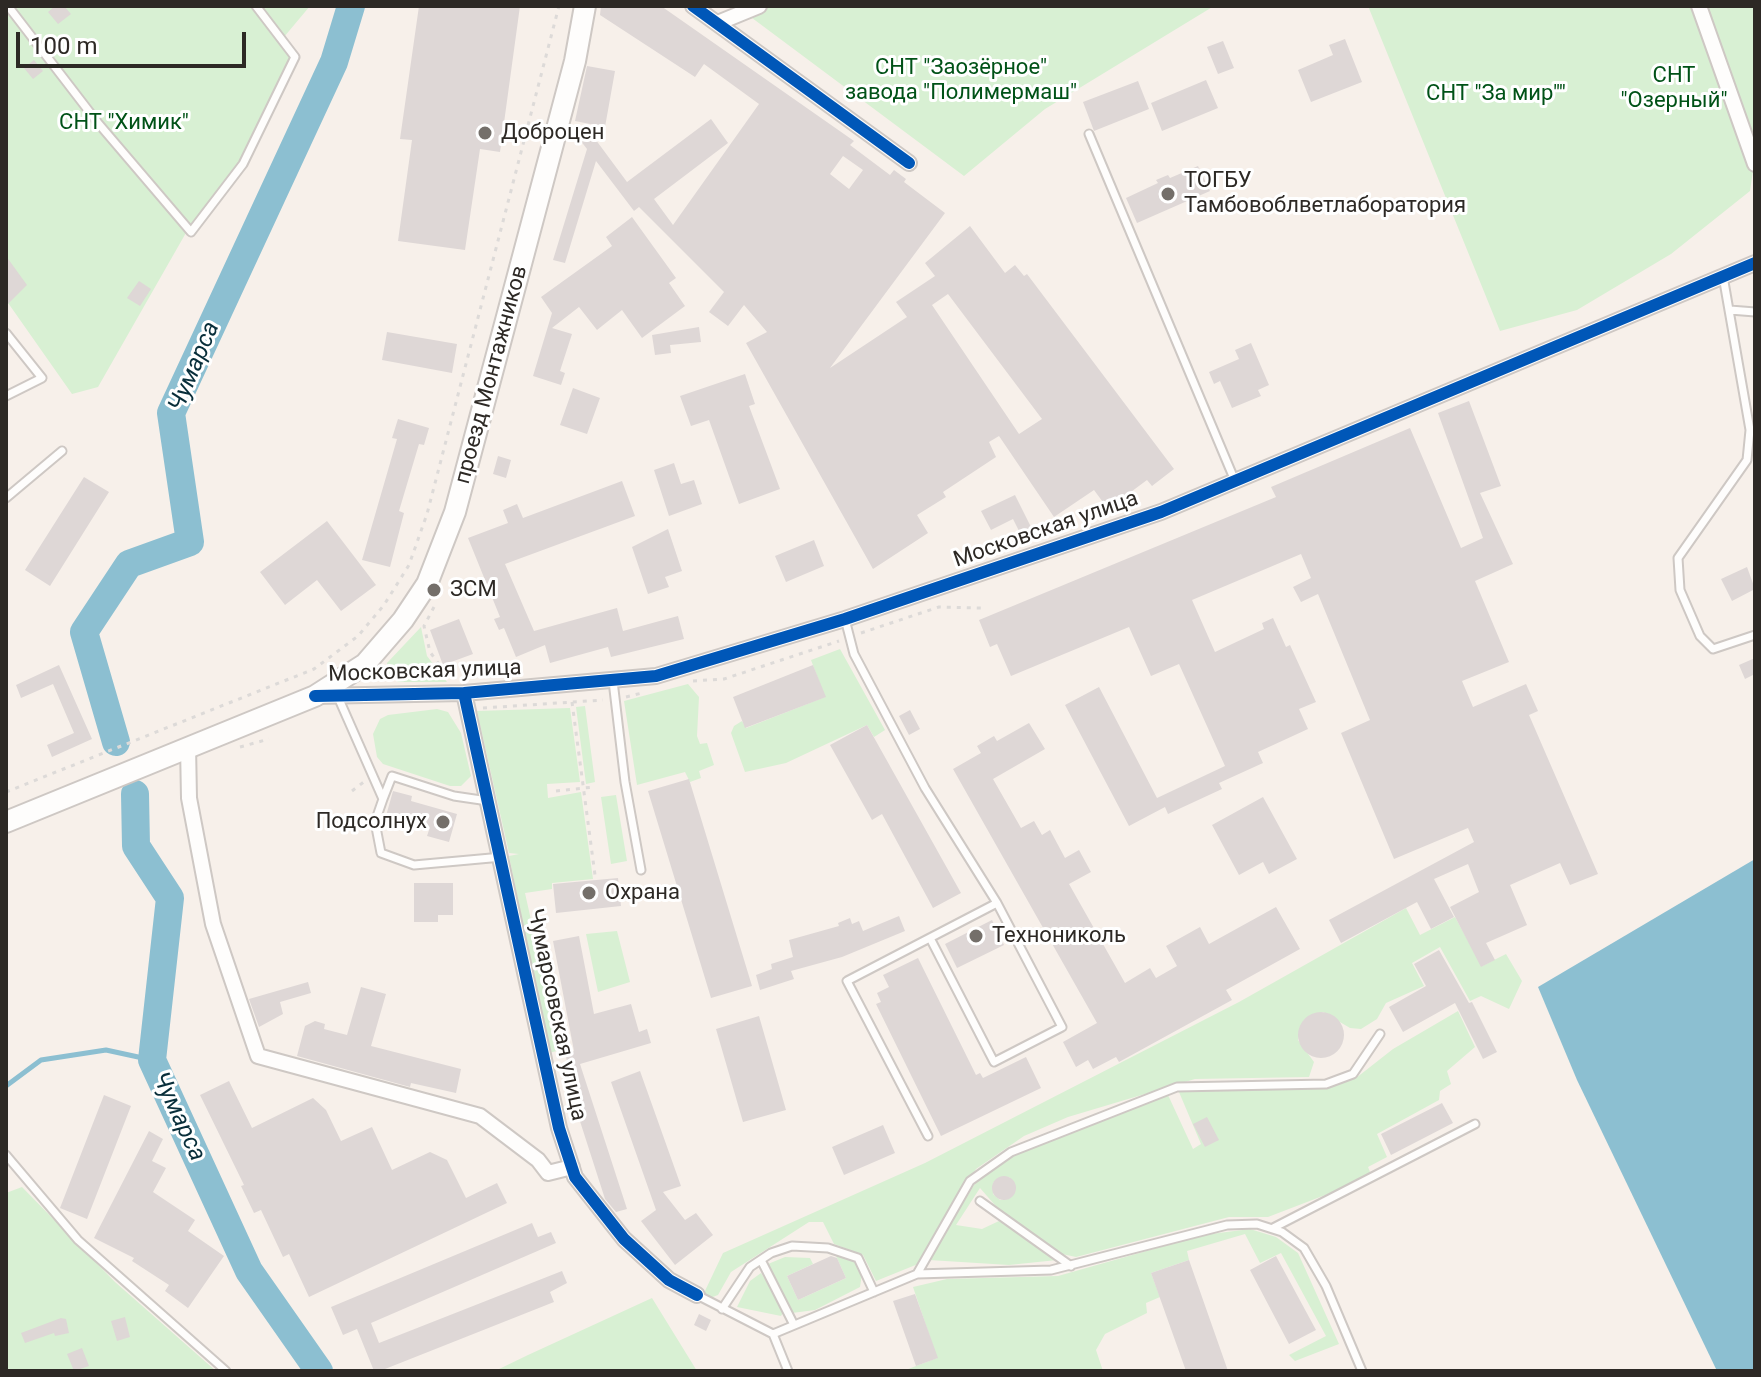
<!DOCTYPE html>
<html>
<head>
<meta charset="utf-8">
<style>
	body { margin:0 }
	#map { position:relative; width:1761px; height:1377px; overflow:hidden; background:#f7f0ea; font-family:Roboto,sans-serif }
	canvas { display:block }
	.frame { position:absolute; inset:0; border:8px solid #2d2925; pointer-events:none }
	.scale { position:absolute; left:16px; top:32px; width:230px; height:36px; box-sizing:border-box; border:4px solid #2d2925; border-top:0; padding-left:10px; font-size:24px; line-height:28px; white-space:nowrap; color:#2d2925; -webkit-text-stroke:6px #fff; paint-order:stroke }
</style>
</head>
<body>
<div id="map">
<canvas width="1761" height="1377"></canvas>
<div class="frame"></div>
<div class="scale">100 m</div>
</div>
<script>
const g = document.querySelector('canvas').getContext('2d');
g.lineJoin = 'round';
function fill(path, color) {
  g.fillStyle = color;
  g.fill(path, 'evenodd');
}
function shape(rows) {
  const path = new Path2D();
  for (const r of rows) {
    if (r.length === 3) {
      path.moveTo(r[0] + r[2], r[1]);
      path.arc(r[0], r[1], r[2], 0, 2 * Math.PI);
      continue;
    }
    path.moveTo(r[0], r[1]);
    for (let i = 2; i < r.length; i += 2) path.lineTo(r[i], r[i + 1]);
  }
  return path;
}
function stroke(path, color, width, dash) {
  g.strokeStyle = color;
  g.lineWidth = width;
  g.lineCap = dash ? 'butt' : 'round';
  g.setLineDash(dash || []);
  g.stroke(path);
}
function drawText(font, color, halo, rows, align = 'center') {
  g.font = font + ' Roboto,sans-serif';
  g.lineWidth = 6;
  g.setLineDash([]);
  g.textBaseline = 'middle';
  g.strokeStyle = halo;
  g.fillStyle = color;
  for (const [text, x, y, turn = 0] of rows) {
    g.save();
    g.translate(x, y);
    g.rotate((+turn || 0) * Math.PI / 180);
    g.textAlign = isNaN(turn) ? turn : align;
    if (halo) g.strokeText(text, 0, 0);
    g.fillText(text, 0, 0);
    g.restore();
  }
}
fill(shape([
	[6,6,310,6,284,37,295,52,236,169,199,219,191,224,98,387,72,394,6,300],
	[736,6,1214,6,1045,109,964,176],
	[1368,6,1755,6,1755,157,1750,191,1671,254,1577,310,1500,331],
	[421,627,427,656,447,682,398,682,387,671,387,663],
	[840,649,885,730,874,737,867,725,786,763,745,772,731,733,734,726,742,721,746,728,825,697,811,660],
	[688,684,699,697,697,736,700,744,707,743,714,765,699,771,701,778,690,782,685,772,637,785,624,701],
	[585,706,595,782,586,784,576,707],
	[570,708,580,782,547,784,548,798,581,792,593,879,552,883,552,889,525,893,560,1050,549,1053,509,856,519,854,509,853,477,711],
	[437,709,448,712,461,733,471,776,461,786,450,786,383,764,377,757,373,734,380,719,388,715],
	[616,795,627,861,611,864,601,797],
	[1406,908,1420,935,1455,917,1482,966,1506,954,1522,981,1509,1009,1481,996,1470,1001,1440,947,1412,963,1424,986,1386,1003,1377,1019,1361,1029,1350,1028,1323,1012,1304,1020,1298,1040,1314,1062,1309,1077,1195,1079,1068,1117,1024,1136,976,1169,918,1264,876,1281,863,1255,834,1244,823,1222,809,1222,731,1272,718,1295,710,1298,704,1293,723,1253,925,1163,1239,1002],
	[617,931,630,982,598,992,586,934],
	[1458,1011,1475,1047,1447,1071,1451,1084,1440,1091,1439,1100,1377,1134,1387,1157,1368,1167,1372,1177,1268,1217,1229,1217,1076,1257,1062,1254,1001,1212,980,1188,956,1225,982,1229,999,1221,1057,1260,1009,1265,929,1260,974,1185,987,1171,1033,1142,1076,1122,1168,1095,1193,1149,1201,1144,1179,1092,1190,1087,1356,1078,1393,1049],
	[1009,1177,1015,1184,1015,1192,1010,1198,1000,1200,993,1194,993,1183,998,1178],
	[22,1187,115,1282,216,1371,6,1371,6,1193],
	[1250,1229,1276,1237,1298,1253,1339,1344,1295,1361,1289,1355,1326,1336,1281,1253,1260,1263,1245,1234,1187,1251,1189,1260,1151,1273,1160,1297,1146,1303,1147,1313,1105,1334,1096,1350,1103,1371,903,1371,937,1358,913,1287,947,1279,1058,1276,1203,1235],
	[842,1254,855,1260,862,1274,860,1287,815,1310,792,1313,768,1264,785,1257,810,1258,813,1264,787,1276,798,1300,846,1278,836,1256],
	[761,1273,784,1311,781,1316,737,1307,750,1281],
	[652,1298,697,1371,495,1371,528,1355]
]), '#d8f0d3');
fill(shape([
	[1755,859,1755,1371,1717,1371,1577,1080,1538,987]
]), '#8cbfd1');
stroke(shape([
	[6,1086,41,1060,106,1050,152,1060]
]), '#8cbfd1', 5);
stroke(shape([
	[116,742,84,632,129,564,190,542,171,413,334,62,351,6],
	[135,794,136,846,170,898,152,1060,249,1271,319,1371]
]), '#8cbfd1', 28);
fill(shape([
	[55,6,64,6,71,14,58,24,48,12],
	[419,6,520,6,500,152,480,149,465,250,398,241,412,140,400,139],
	[601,6,661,6,854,141,850,145,890,175,894,170,906,179,904,182,945,213,830,368,907,317,896,302,935,276,925,263,970,226,1005,273,1015,265,1024,276,1027,274,1174,469,1152,486,1147,480,1108,509,1094,490,1054,517,999,436,989,442,996,457,943,492,946,497,917,515,928,533,873,569,746,343,767,332,744,305,728,326,709,312,724,292,639,207,634,211,596,161,565,263,553,260,587,149,580,140,590,132,627,182,711,119,728,143,654,199,673,225,759,104,704,64,695,77,600,15],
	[843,156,863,170,849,189,830,174],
	[948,294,1042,419,1019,434,932,305],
	[1345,39,1362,82,1311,102,1298,70,1333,55,1329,45],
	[1223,41,1234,68,1218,74,1207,47],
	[34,60,43,71,33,79,24,68],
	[587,66,615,71,605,127,575,121],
	[1206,80,1218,108,1162,131,1151,103],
	[1138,81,1149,109,1094,131,1083,102],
	[1198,166,1210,191,1137,223,1126,198,1158,183,1156,180,1168,175,1170,178],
	[632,217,676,278,669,283,685,306,642,338,622,310,597,330,579,307,552,328,572,334,560,371,565,373,561,385,533,376,552,313,541,297,612,246,606,237],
	[6,256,27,285,6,306],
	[139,281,151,289,140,306,127,298],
	[699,327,701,342,670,345,671,353,655,355,652,335],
	[387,332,457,344,452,373,382,360],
	[1251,343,1269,385,1258,390,1261,396,1232,408,1220,381,1214,384,1209,372,1239,359,1235,350],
	[745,374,755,404,749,406,780,489,739,504,709,420,691,426,680,396],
	[573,388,600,398,587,434,560,425],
	[1469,401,1501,486,1480,493,1513,564,1475,581,1509,662,1462,681,1473,707,1526,684,1538,711,1529,715,1598,874,1570,885,1560,863,1510,885,1527,925,1486,943,1495,960,1481,967,1450,907,1479,892,1468,864,1434,879,1454,917,1431,929,1417,902,1341,943,1329,920,1474,842,1468,828,1394,859,1341,733,1370,720,1318,594,1301,602,1293,587,1311,578,1301,554,1192,600,1215,652,1264,629,1262,623,1273,618,1286,647,1290,645,1316,702,1299,709,1308,729,1258,752,1263,763,1219,783,1222,789,1168,814,1165,807,1129,826,1065,705,1099,687,1157,798,1225,766,1179,664,1151,676,1129,627,1011,676,997,644,990,647,979,620,1276,497,1271,487,1410,428,1461,548,1483,538,1438,413],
	[398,419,429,428,424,445,419,444,399,511,404,513,390,567,362,560,397,439,392,438],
	[498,456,511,460,506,478,493,474],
	[674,463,681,484,694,480,702,504,669,516,654,470],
	[84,477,109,492,50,586,25,570],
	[622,481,635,516,505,564,534,631,617,608,623,631,678,616,684,639,611,657,608,647,550,663,545,645,516,657,504,628,499,630,494,619,500,617,468,538,508,523,503,510,517,504,523,518],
	[1015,495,1032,529,1021,535,1013,519,991,530,981,511],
	[327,521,376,585,341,611,317,580,285,605,260,572],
	[668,529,682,571,665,577,669,587,648,594,632,547],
	[814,540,824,566,786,582,775,556],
	[1747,567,1755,589,1732,601,1721,579],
	[459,619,473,654,443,665,430,630],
	[1755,658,1755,674,1745,679,1739,665],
	[59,665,92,739,52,757,47,745,74,733,53,684,21,698,16,685],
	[813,665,826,697,745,728,733,697],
	[910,710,920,729,909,735,899,716],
	[1029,723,1045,749,993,779,1021,828,1034,821,1042,835,1050,830,1065,858,1079,850,1091,872,1069,884,1125,983,1150,968,1156,978,1177,966,1166,946,1200,927,1209,944,1276,907,1300,949,1226,990,1232,1000,1119,1062,1116,1057,1093,1069,1088,1060,1076,1067,1063,1042,1097,1023,953,769,981,753,977,746,994,736,997,741],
	[867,725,961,893,933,908,882,814,872,820,830,745],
	[689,779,752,986,711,998,648,791],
	[393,791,412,796,411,801,457,814,449,842,427,836,429,830,384,823],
	[1263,797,1297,859,1269,874,1263,862,1239,875,1212,825],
	[618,878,621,906,556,913,553,884],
	[414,883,453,883,453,915,438,915,438,922,414,922],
	[899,916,905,931,842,957,791,971,794,979,760,990,756,975,772,969,771,964,793,957,789,940,839,926,838,923,850,918,852,924,859,921,863,931],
	[992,920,1004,945,957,968,945,944],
	[579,936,594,1014,631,1004,639,1032,647,1029,651,1043,580,1064,627,1209,616,1212,605,1199,569,1087,574,1085,565,1054,574,1051,553,941],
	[1439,950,1469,1003,1472,1002,1497,1052,1483,1059,1455,1003,1403,1032,1389,1007,1426,986,1414,964],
	[918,958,976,1075,980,1073,983,1078,1026,1057,1041,1088,941,1136,876,1004,881,1002,877,993,889,987,883,975],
	[308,982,311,993,280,1002,283,1014,259,1027,249,999],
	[361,987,386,994,371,1046,461,1069,456,1093,411,1083,410,1087,297,1056,305,1026,315,1021,325,1024,324,1029,347,1035],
	[1321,1035,23],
	[759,1016,786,1110,743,1122,716,1029],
	[640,1071,681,1186,663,1192,685,1220,696,1213,713,1235,675,1265,641,1221,656,1210,611,1082],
	[229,1081,252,1128,313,1098,326,1110,341,1141,372,1127,392,1170,430,1152,447,1160,466,1198,497,1183,507,1203,309,1297,289,1254,283,1257,261,1210,254,1213,241,1186,244,1185,200,1095],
	[104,1095,131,1106,87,1219,60,1208],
	[1442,1103,1453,1123,1391,1155,1381,1134],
	[1207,1117,1219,1140,1205,1147,1193,1124],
	[883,1125,895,1153,844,1175,832,1147],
	[149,1131,163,1139,152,1161,166,1168,153,1192,195,1220,188,1231,224,1256,188,1308,165,1291,169,1285,132,1261,134,1258,94,1238],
	[1004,1188,12],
	[532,1223,538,1237,551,1232,556,1243,371,1323,379,1343,562,1271,567,1283,550,1292,554,1302,380,1371,374,1371,357,1329,343,1335,331,1307],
	[831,1256,837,1258,846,1278,798,1300,787,1276],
	[1276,1256,1316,1330,1289,1344,1250,1270],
	[1189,1260,1228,1371,1186,1371,1151,1273],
	[915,1294,938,1358,916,1366,893,1301],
	[699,1314,711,1320,706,1331,694,1325],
	[125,1317,130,1337,117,1341,111,1321],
	[61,1318,66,1319,69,1333,55,1336,54,1333,25,1343,21,1333],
	[82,1348,89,1366,74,1371,67,1354]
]), '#ded7d6');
const lane = shape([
	[8,6,98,123,191,232,243,164,295,57,256,6],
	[1089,134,1235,481],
	[1723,276,1750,430,1747,460,1678,558,1680,590,1700,636,1713,649,1755,635],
	[1730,310,1755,312],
	[6,333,42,378,6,396],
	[6,498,62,451],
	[845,619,854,654,925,788,997,903,1062,1027,994,1062,930,938],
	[613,681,625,782,641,870],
	[338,697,383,799,375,822,381,853,414,865,502,857],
	[383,799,392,776,454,796,488,801],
	[928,1136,847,981,997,903],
	[6,1155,78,1240,226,1371],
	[980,1201,1071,1266],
	[1273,1228,1475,1124],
	[761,1260,794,1325],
	[917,1274,970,1181,1011,1152,1177,1087,1326,1084,1353,1074,1380,1034],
	[697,1295,773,1334,917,1274,1051,1270,1227,1225,1257,1224,1282,1232,1304,1248,1326,1286,1362,1371],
	[722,1309,750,1267,771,1253,792,1246,828,1248,858,1258,874,1292],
	[773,1334,788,1371]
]);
const street = shape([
	[693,6,909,163],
	[1699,6,1755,164],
	[720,22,759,6],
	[464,693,559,1128,575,1177,624,1239,669,1280,697,1295],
	[316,696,464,693,656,676,845,619,1161,512,1755,263],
	[188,746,189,798,213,924,258,1056,480,1116,538,1160,548,1173,572,1167]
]);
const secondary = shape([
	[6,822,315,696,365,664,403,620,427,584,455,512,575,61,585,6]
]);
stroke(lane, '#cec8c4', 11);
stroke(street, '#cec8c4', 18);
stroke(secondary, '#cec8c4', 24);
stroke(shape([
	[434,607,424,626,430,652,449,678],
	[861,633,939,607,981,608],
	[693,681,724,679,839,641],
	[626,697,642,693],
	[572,702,595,875],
	[483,708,603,700],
	[240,747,269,739],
	[352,791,365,781],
	[556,791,594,787],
	[6,792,314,669,358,636,384,605,409,565,427,514,559,6]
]), '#dddad8', 3, [4, 6]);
stroke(lane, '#fefdfc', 7);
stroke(street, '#fefdfc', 14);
stroke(secondary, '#fefdfc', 20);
stroke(shape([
	[693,6,909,163],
	[464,693,559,1128,575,1177,624,1239,669,1280,697,1295],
	[315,696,464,693,656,676,845,619,1161,512,1755,263]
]), '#0057b8', 12);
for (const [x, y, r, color] of [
	[485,133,8,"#746f6a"],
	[1168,194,8,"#746f6a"],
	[434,590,8,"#746f6a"],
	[443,822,8,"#746f6a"],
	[589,893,8,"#746f6a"],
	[976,936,8,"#746f6a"]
]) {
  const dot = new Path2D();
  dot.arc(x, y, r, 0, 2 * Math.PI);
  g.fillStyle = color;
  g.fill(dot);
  stroke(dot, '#fff', 3);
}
drawText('22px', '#005217', '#fff', [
	["СНТ \"Заозёрное\"",961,68],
	["завода \"Полимермаш\"",961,93],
	["СНТ",1674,76],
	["\"Озерный\"",1674,101],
	["СНТ \"За мир\"\"",1496,94],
	["СНТ \"Химик\"",124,123]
]);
drawText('22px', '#2d2925', '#fff', [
	["Доброцен",501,133],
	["ТОГБУ",1184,181],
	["Тамбовоблветлаборатория",1184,206],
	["ЗСМ",450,590],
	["Подсолнух",427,822,"right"],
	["Охрана",605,893],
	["Технониколь",992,936]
], 'left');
drawText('22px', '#2d2925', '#fff', [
	["проезд Монтажников",492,375,-75],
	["Московская улица",1046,530,-19],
	["Московская улица",425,672,-2],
	["Чумарсовская улица",556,1015,78]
]);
drawText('italic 24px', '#082e3a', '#fff', [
	["Чумарса",195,367,-67],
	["Чумарса",178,1117,65]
]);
</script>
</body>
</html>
